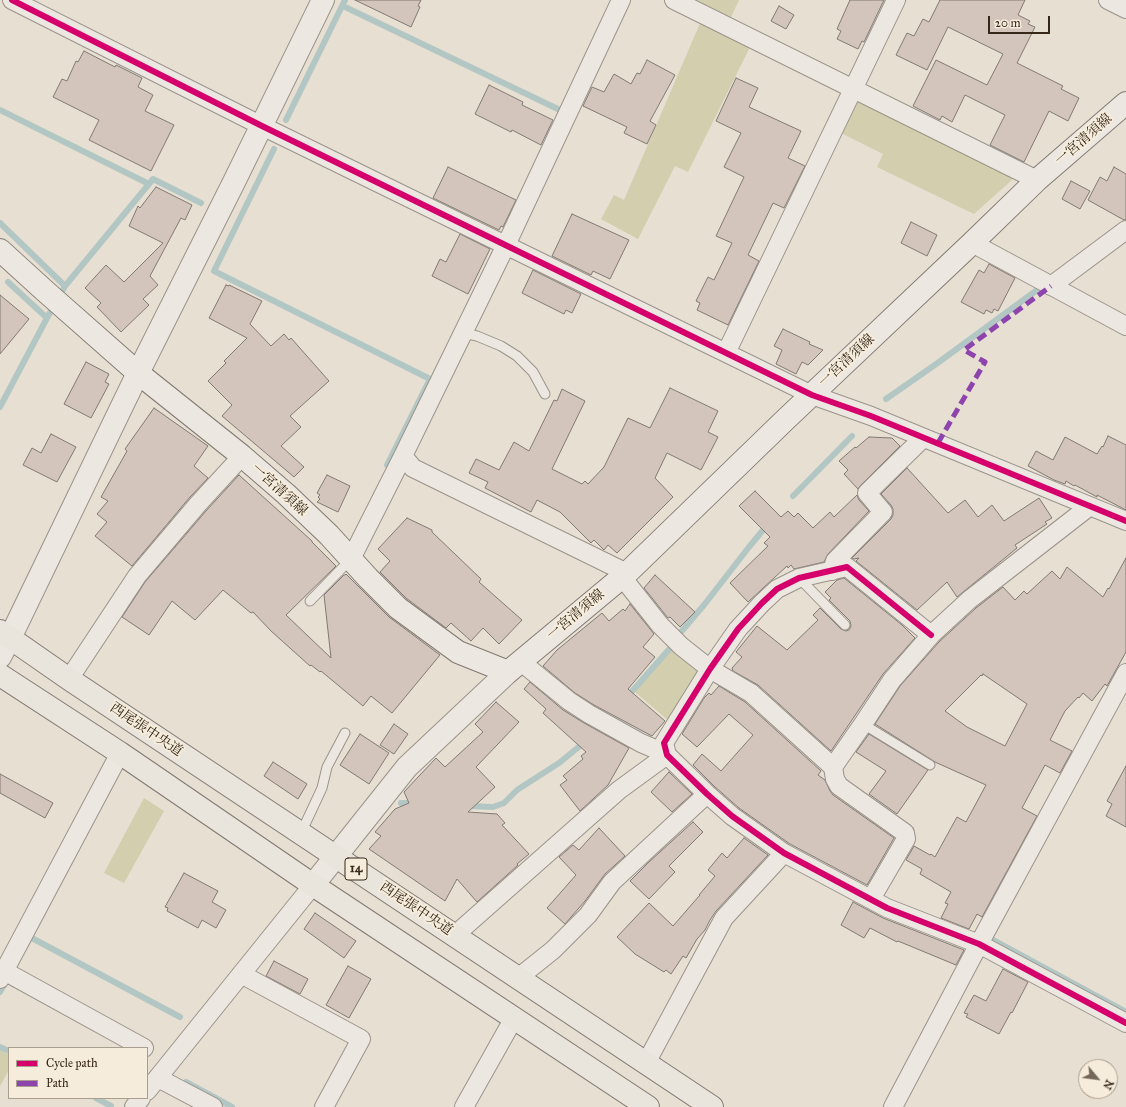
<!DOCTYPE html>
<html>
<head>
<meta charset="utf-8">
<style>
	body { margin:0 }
	#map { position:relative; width:1126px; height:1107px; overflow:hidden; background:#e7dfd2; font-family:"IM FELL Great Primer",serif }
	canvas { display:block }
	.legend { position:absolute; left:8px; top:1047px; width:140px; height:52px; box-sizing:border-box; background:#f5ecdc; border:1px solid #a99e8e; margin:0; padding:5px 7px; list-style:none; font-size:12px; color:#372819 }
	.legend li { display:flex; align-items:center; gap:8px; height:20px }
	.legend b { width:20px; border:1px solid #a99e8e }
	.north { position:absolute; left:1078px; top:1059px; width:40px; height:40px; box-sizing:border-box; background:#f5ecdc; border:1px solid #a99e8e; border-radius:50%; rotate:119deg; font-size:11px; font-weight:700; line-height:16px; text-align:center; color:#372819 }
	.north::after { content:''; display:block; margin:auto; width:14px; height:18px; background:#75685a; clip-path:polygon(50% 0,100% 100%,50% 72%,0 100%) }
	.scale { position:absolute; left:988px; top:16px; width:62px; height:18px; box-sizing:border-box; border:2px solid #372819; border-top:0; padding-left:5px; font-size:12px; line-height:14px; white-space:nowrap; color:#372819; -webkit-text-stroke:3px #f5ecdc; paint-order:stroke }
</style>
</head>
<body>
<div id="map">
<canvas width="1126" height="1107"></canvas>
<ul class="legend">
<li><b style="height:5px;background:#d6006c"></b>Cycle path</li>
<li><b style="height:5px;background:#8e44ad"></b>Path</li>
</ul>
<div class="north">N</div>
<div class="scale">20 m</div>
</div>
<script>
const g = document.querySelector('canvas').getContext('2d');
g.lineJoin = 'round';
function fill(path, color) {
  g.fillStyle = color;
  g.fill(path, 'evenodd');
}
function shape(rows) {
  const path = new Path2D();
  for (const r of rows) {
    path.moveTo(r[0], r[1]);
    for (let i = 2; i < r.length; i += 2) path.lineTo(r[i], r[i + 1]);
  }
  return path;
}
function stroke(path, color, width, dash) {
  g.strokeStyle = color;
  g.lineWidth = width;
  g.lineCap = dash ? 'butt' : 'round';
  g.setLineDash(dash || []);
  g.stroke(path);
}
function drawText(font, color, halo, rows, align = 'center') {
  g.font = font + ' "IM FELL Great Primer","Noto Serif JP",serif';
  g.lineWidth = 4;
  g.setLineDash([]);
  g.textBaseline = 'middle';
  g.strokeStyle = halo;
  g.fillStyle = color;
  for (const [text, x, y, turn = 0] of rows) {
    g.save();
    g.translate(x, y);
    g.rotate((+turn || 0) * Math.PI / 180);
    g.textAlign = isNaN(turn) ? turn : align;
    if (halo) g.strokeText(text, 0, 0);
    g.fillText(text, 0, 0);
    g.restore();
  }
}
fill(shape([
	[689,0,739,0,730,19],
	[701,21,751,45,688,172,675,166,638,239,601,219,614,195,624,200],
	[862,100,1012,174,1012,180,974,214,877,167,883,154,839,132,853,103],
	[673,648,697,671,697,682,669,721,635,692],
	[144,798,164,811,124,883,104,873],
	[0,1050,9,1055,9,1070,0,1086]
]), '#d2ceae');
stroke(shape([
	[343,6,562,111],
	[0,110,149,184],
	[286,120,345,0],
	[274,149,214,271,430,379,387,465,390,466],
	[0,223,65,286,47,318,0,407],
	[8,282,47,318],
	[65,286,153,179,201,203],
	[886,399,939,362,1037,290],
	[793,496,852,436],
	[681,632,704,605,749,547,768,524],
	[627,697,672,646],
	[401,803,415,803],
	[467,806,493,807,504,803,517,790,559,763,586,741],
	[993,940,1126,1012],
	[28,941,30,937,180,1017],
	[0,992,6,981],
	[0,1047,9,1051],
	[186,1082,232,1107],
	[96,1098,111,1106]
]), '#b2c6c3', 6);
const building = shape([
	[355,0,421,0,418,6,420,7,411,27,355,0],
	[850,0,884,0,864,42,862,41,858,49,837,39,841,31,837,29,850,0],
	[940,0,1025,0,1018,15,1030,21,1028,24,1035,27,1017,63,1063,86,1061,89,1079,98,1068,121,1049,111,1024,162,990,145,1005,115,965,95,952,122,942,116,940,120,913,106,936,60,987,85,1003,54,948,27,927,70,896,55,907,33,914,36,923,19,929,22,940,0],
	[779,6,794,15,786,29,771,21,779,6],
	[84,51,115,67,116,65,142,78,138,87,153,95,145,111,174,125,151,171,89,140,99,120,53,97,62,79,67,81,76,61,78,62,84,51],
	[647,60,675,75,650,121,656,125,647,144,624,133,627,127,583,106,592,87,604,92,614,74,631,84,637,73,640,74,647,60],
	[736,78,758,88,749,107,801,131,788,158,805,166,784,208,773,203,748,255,759,261,728,325,697,310,700,303,696,301,708,277,714,280,732,243,716,236,744,177,724,167,741,133,716,121,736,78],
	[489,85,523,102,522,105,553,120,541,145,512,130,511,132,475,114,489,85],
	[448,167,516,200,503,227,501,226,499,230,433,198,448,167],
	[1114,167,1126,174,1126,220,1124,220,1088,200,1100,177,1107,181,1114,167],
	[1071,181,1090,191,1080,209,1062,199,1071,181],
	[156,187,192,205,185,220,181,218,150,276,158,285,143,299,149,305,121,332,97,307,101,303,85,288,106,265,124,282,163,243,129,226,138,206,140,208,156,187],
	[572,214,629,240,610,279,593,271,591,275,552,256,572,214],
	[911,222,937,235,927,256,901,243,911,222],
	[460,234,490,249,468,294,432,276,440,259,446,262,460,234],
	[989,264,1015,278,998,311,994,309,992,313,986,310,984,314,961,302,979,270,984,273,989,264],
	[533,270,581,294,572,313,566,310,564,314,522,293,533,270],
	[226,285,229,286,229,285,262,301,250,324,271,346,284,334,289,340,291,338,329,381,290,416,301,427,281,446,304,467,294,477,222,416,232,405,208,381,226,363,224,361,247,338,209,318,226,285],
	[0,295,29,319,0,354,0,295],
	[783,329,810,342,809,344,823,350,808,365,802,362,796,374,776,364,782,350,774,346,783,329],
	[86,362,109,374,105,382,109,384,91,418,64,404,86,362],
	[670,388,718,411,708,432,718,437,701,470,667,453,655,478,673,497,617,553,608,545,604,550,594,540,591,543,560,512,537,500,531,512,485,488,488,482,469,473,476,459,499,470,514,442,529,451,554,400,557,401,562,389,585,401,552,469,582,484,585,481,588,484,604,467,628,418,650,428,670,388],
	[154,408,208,446,194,466,208,478,190,497,132,566,95,536,107,522,97,514,108,501,101,497,127,451,125,449,154,408],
	[51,434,76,447,57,482,23,465,32,448,41,453,51,434],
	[1108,436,1126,445,1126,510,1097,495,1097,497,1075,485,1074,486,1066,481,1065,484,1054,480,1028,466,1036,451,1053,460,1065,437,1097,454,1102,446,1103,447,1108,436],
	[869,437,892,438,900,446,860,486,858,489,844,474,848,470,839,461,855,447,856,448,869,437],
	[907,468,948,513,965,500,978,517,992,505,1004,521,1039,498,1052,518,1045,522,1047,524,1015,545,1017,548,957,597,947,582,917,610,856,561,859,558,854,559,852,558,891,519,893,515,893,509,891,505,881,494,907,468],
	[239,475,312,541,312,542,336,566,286,615,331,658,324,595,344,575,345,575,346,574,389,617,440,655,392,713,371,696,363,706,321,671,320,672,311,665,310,666,271,631,253,612,251,613,223,590,195,620,172,601,149,635,122,617,145,582,206,511,239,475],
	[327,475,350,486,338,512,317,502,320,499,318,497,320,495,317,493,327,475],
	[755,491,781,517,788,511,794,517,798,513,813,528,830,512,834,517,857,495,859,500,869,511,828,554,824,562,794,569,791,565,788,568,787,566,748,602,730,583,768,546,764,543,770,537,739,506,755,491],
	[407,518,432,530,432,532,481,579,479,582,522,620,499,644,483,628,471,641,451,623,446,628,406,598,380,572,390,561,378,549,407,518],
	[1126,558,1126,652,1107,686,1105,684,1092,701,1083,693,1079,698,1078,697,1065,711,1050,740,1072,751,1060,773,1045,765,1022,808,1037,816,982,917,977,914,969,929,941,918,948,904,945,903,951,892,920,874,922,869,906,860,914,846,930,855,931,854,935,857,957,817,966,822,986,785,935,762,875,724,900,686,939,642,976,608,1003,587,1015,600,1024,591,1027,594,1052,571,1060,579,1067,567,1103,597,1108,588,1109,589,1126,558],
	[983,674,1027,704,1005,746,967,727,945,711,981,675,982,676,983,674],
	[655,575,695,612,680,627,670,617,668,618,644,588,655,575],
	[844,578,902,625,915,638,883,674,831,751,758,685,733,671,732,668,742,657,736,652,757,626,787,650,818,620,813,615,820,608,841,629,846,631,849,630,851,626,850,621,829,600,831,598,825,592,837,580,844,578],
	[630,604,654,634,643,647,655,657,628,689,665,721,652,736,594,705,575,693,543,666,557,650,602,613,609,621,623,609,625,611,630,604],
	[530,682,563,710,584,723,629,748,608,785,580,811,560,785,567,780,563,776,583,759,581,756,586,752,543,713,546,709,524,689,530,682],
	[719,686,745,702,821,771,818,775,825,780,830,791,833,795,894,838,867,885,790,844,739,808,714,786,693,765,702,754,721,771,753,735,729,714,697,747,682,734,704,698,709,693,711,695,719,686],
	[496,702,519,722,476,767,495,787,468,812,497,814,505,823,502,825,529,854,517,864,518,865,477,902,457,879,445,901,369,849,381,836,375,832,395,809,409,803,404,792,436,758,445,767,483,732,475,724,496,702],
	[394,724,408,734,394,754,380,745,394,724],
	[360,734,389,753,369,784,340,765,360,734],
	[869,734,928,770,897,814,869,794,886,771,856,752,869,734],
	[273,762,307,784,298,799,264,776,273,762],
	[1126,766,1126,827,1106,816,1112,804,1107,801,1126,766],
	[669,772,692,794,672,812,651,792,669,772],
	[0,774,53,803,45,818,0,793,0,774],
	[693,822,703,832,669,866,675,872,649,899,630,881,649,862,693,822],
	[599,828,625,856,605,874,585,901,565,924,547,908,576,875,559,857,573,845,579,850,599,828],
	[744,838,768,855,716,911,710,920,705,930,697,939,686,958,683,956,671,974,666,970,664,972,635,954,617,937,649,903,673,926,700,895,699,895,715,876,708,870,722,853,727,858,744,838],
	[184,873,218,891,212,902,226,910,216,928,202,920,198,928,167,911,168,908,165,907,184,873],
	[853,902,883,918,964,950,956,965,898,941,897,942,870,928,864,938,841,925,853,902],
	[315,913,356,941,344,958,304,929,315,913],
	[274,961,308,979,300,994,266,976,274,961],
	[348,966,371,979,349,1018,326,1005,348,966],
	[1003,969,1028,982,1012,1013,1011,1012,999,1034,966,1017,968,1014,964,1013,974,995,986,1001,1003,969]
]);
fill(building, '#d3c5bb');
stroke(building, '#817a72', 1);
const service = shape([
	[463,333,477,336,501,346,517,356,533,372,545,394],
	[799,578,845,625],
	[310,601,351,559],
	[863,724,930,765],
	[301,833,322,788,327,767,345,733]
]);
const minor = shape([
	[12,0,262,126,812,395,871,416,1126,521],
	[674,0,1037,180],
	[1108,0,1126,9],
	[972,243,1126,326],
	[1051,286,1126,230],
	[726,353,896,0],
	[403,456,413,468,627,573],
	[351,559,403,456,506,245,621,0],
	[832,571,835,561,883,512,867,493,923,438],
	[622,577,660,625,681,646,710,669,751,693,833,767,835,779,839,786,905,833,906,839,871,899],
	[931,635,847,567,799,578,777,589,762,603,738,629,710,669,664,743,667,755,707,794,732,816,784,853,887,908,979,944,1126,1023],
	[520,661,569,701,589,714,641,743,655,749,665,749],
	[69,679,137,576,198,504,242,456],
	[833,767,863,724,892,680,931,635,969,600,1090,506],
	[455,935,619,790,667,755],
	[4,971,144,1048],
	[241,974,361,1039,324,1107],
	[518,978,553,950,588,915,612,882,707,794],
	[0,979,120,753],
	[646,1063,724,918,784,853],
	[158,1078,213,1107],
	[147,1091,313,885],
	[134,1107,141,1098],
	[464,1107,514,1018],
	[893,1107,979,944,1126,673]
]);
const tertiary = shape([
	[0,657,10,638,138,373,234,182,323,0],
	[313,885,407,767,508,672]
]);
const secondary = shape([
	[0,250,45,291,138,373,242,456,286,494,329,535,368,578,398,608,458,652,508,672,627,573,786,419,972,243,1037,180,1126,103]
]);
const primary = shape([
	[0,631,69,679,712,1107],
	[0,675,120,753,313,885,648,1107]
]);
stroke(service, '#9a938a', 11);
stroke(minor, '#9a938a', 20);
stroke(tertiary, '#9a938a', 24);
stroke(secondary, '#817a72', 24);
stroke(primary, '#817a72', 24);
stroke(service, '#ece8e1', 9);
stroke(minor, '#ece8e1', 18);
stroke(tertiary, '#ece8e1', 22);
stroke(secondary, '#ece8e1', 22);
stroke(primary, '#e9e4dc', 22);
stroke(shape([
	[938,443,985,362,964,350,1051,286]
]), '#8e44ad', 5, [10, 5]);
stroke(shape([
	[12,0,262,126,812,395,871,416,1126,521],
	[931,635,847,567,799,578,777,589,762,603,738,629,710,669,664,743,667,755,707,794,732,816,784,853,887,908,979,944,1126,1023]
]), '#d6006c', 6);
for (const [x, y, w] of [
	[356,869,22]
]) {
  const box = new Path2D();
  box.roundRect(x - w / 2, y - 11, w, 22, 3);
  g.fillStyle = '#f5ecdc';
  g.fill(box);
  stroke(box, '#372819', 1);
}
drawText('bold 13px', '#372819', null, [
	["14",356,869]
]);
drawText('14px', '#372819', '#f5ecdc', [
	["一宮清須線",1084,140,-41],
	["一宮清須線",847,361,-43],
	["一宮清須線",279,490,42],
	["一宮清須線",576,615,-40],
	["西尾張中央道",146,730,34],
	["西尾張中央道",416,909,34]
]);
</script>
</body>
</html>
